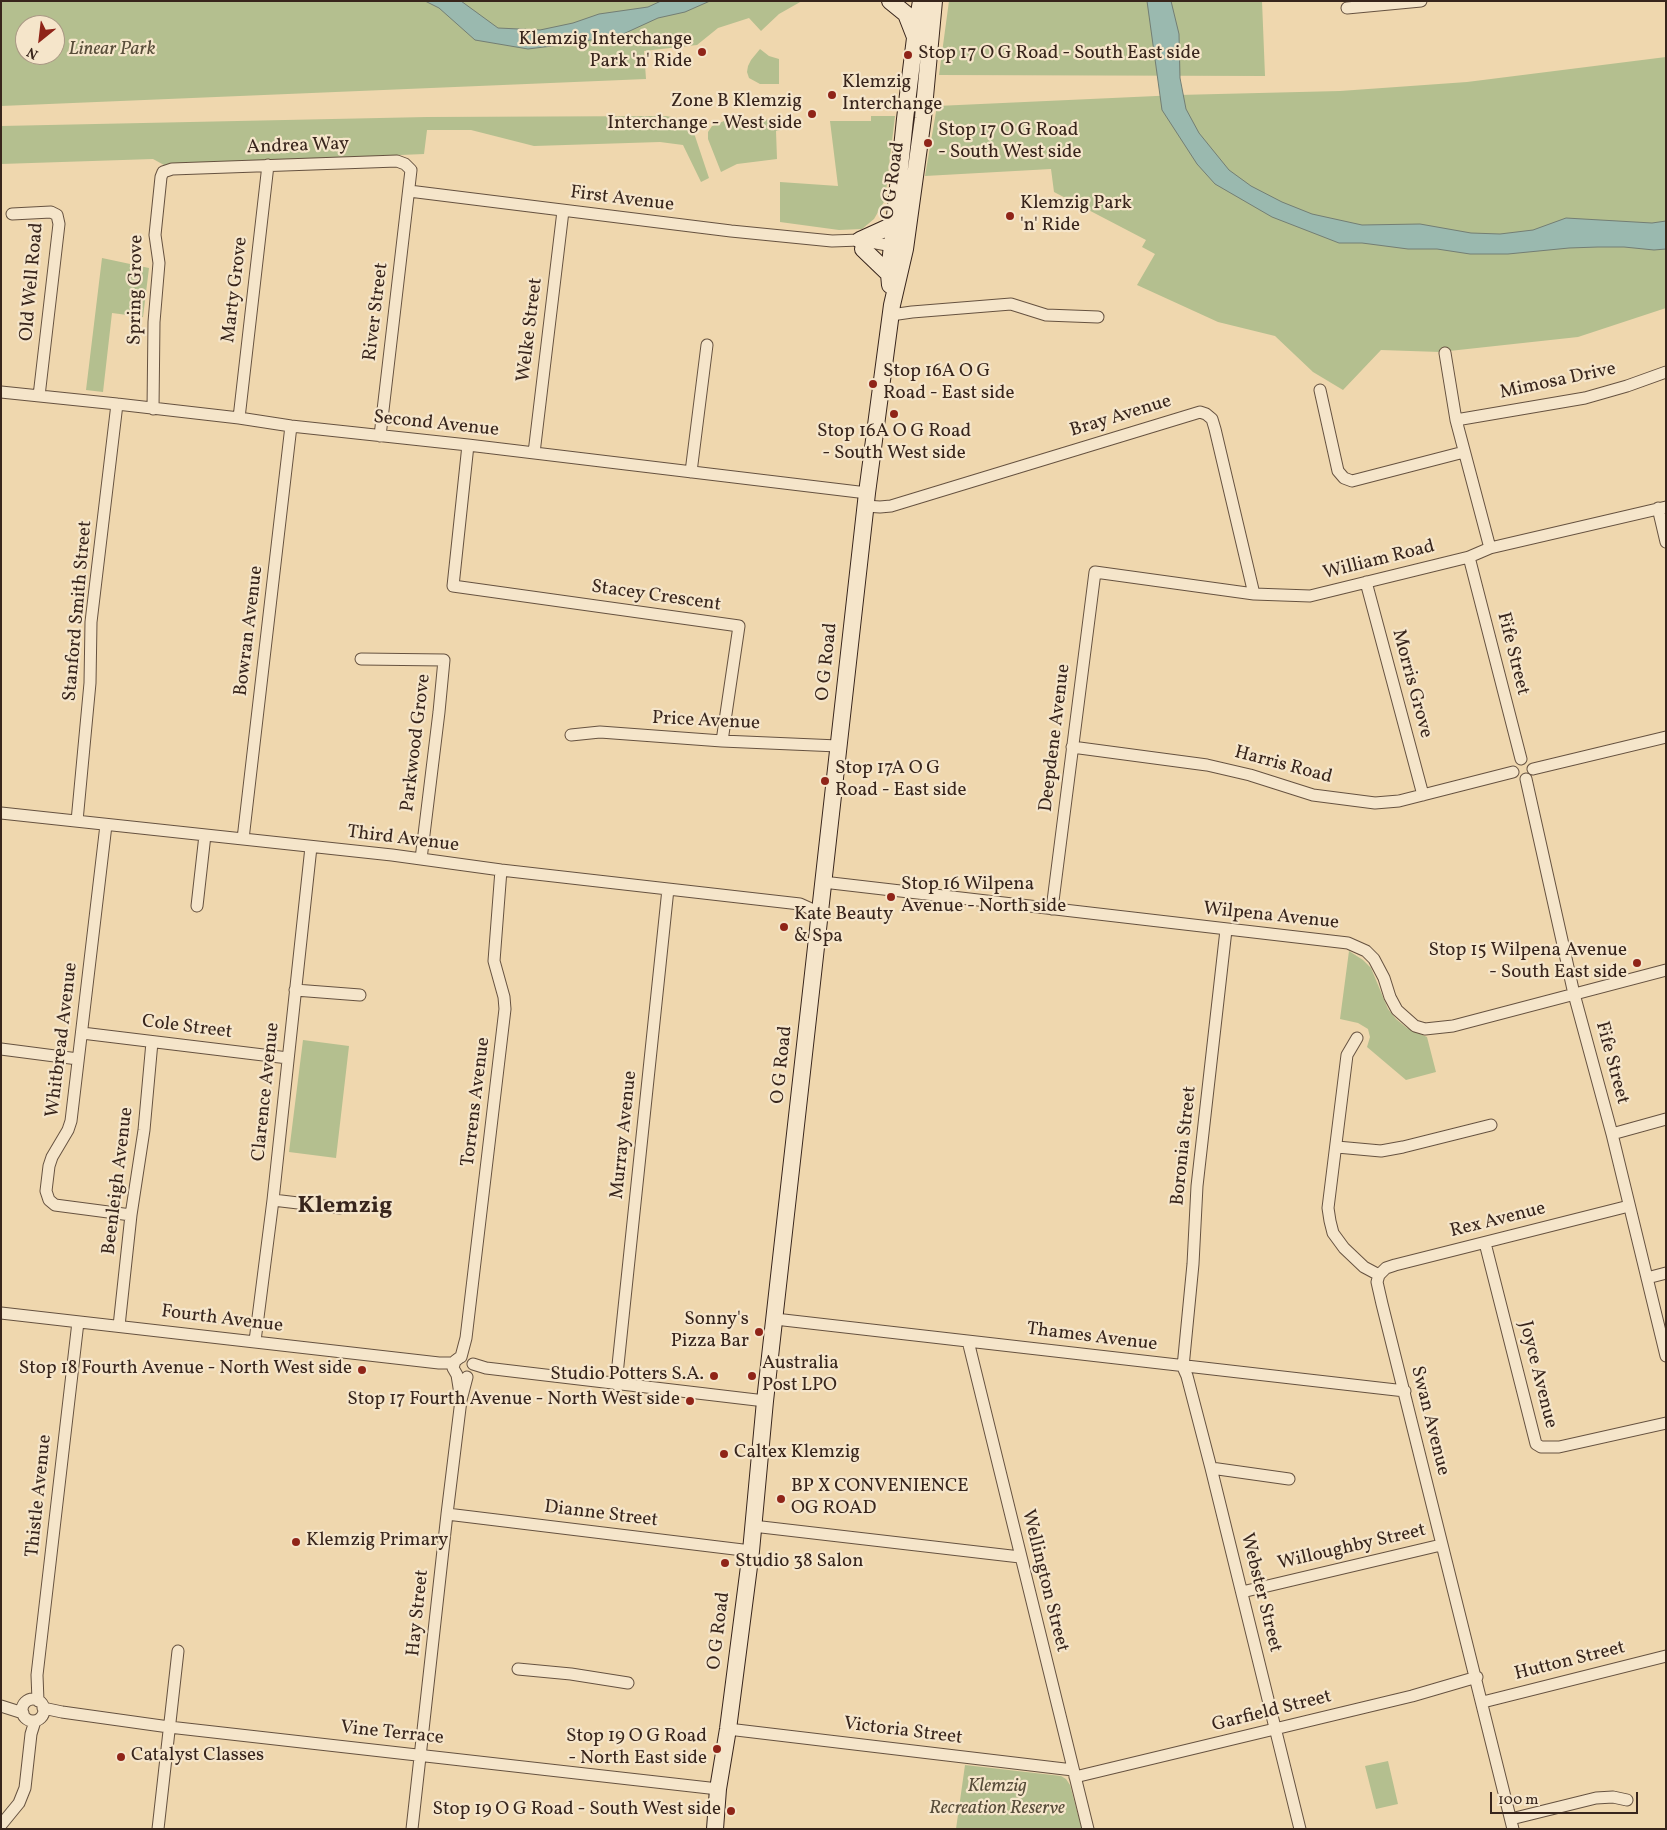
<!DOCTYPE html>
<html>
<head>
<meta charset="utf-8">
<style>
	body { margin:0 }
	#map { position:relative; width:1667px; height:1830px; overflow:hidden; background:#efd7ae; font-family:Vollkorn,serif }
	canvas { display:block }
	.frame { position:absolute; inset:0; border:2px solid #38251c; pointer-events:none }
	.north { position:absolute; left:15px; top:15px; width:50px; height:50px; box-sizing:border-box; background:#f5e5ca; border:1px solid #a99884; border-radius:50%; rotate:209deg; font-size:14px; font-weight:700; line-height:20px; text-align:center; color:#38251c }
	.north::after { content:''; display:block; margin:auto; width:18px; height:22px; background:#8f2418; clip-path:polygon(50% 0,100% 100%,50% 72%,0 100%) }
	.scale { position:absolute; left:1490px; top:1792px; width:148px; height:22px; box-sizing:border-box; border:2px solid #38251c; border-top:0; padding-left:6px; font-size:15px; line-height:18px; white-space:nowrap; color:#38251c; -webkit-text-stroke:4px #f5e5ca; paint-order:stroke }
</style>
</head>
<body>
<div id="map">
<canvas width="1667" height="1830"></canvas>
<div class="frame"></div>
<div class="north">N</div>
<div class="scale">100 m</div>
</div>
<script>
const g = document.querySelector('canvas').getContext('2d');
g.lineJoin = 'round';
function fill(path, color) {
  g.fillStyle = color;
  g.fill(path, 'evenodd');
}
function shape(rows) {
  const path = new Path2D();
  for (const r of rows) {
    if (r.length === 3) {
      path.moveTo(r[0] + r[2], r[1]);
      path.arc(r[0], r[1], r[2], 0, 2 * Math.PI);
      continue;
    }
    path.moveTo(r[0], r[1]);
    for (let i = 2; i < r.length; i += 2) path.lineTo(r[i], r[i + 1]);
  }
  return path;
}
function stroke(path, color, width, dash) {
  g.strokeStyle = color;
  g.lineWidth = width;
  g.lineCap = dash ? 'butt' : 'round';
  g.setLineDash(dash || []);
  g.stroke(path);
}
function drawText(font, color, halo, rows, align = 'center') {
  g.font = font + ' Vollkorn,serif';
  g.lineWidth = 4.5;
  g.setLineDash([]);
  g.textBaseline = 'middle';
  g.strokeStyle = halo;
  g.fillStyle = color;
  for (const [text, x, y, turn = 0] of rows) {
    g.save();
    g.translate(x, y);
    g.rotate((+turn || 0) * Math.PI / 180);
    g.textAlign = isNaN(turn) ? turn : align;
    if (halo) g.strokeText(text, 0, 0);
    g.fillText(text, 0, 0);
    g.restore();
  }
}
fill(shape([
	[1,1,802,1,779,14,761,31,749,18,718,28,697,45,644,51,646,79,1,106],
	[25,25,55,25,55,55,25,55],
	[949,1,1262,1,1265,76,939,75],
	[760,49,769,56,779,59,779,84,760,84,749,78,747,72,748,66,751,60],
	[1666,57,1666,308,1578,337,1440,352,1381,350,1343,390,1313,372,1275,336,1218,322,1137,285,1155,254,1142,247,1146,240,1054,192,1051,169,925,176,937,106,1178,95,1340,91,1467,82],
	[666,116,677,118,687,123,694,133,709,178,701,182,683,145,660,142,534,146,471,130,427,130,424,154,164,165,153,159,1,164,1,126,427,117],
	[871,116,895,116,885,200,874,219,862,229,839,230,780,222,780,182,838,186,830,121,871,121],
	[780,119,780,130,776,131,777,159,737,164,721,172,708,139,708,132,712,126,724,121],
	[102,258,149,268,143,317,112,313,103,392,86,390],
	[1349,951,1363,960,1371,968,1388,1009,1396,1019,1407,1028,1427,1037,1436,1072,1406,1080,1367,1047,1370,1037,1368,1029,1358,1023,1340,1019],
	[303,1040,349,1046,336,1158,289,1152],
	[1388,1761,1398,1804,1376,1809,1365,1766],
	[965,1765,1061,1776,1066,1779,1070,1785,1082,1829,956,1829]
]), '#b4bf8f');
const water = shape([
	[425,1,461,1,498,28,540,30,573,23,599,14,648,7,661,1,710,1,685,12,658,18,621,35,560,45,528,49,475,40,439,8,425,1],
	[1147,1,1171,1,1179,34,1180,78,1186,109,1199,133,1229,170,1251,186,1282,202,1312,214,1362,225,1420,224,1471,233,1500,234,1533,230,1566,218,1652,223,1666,221,1666,249,1654,250,1624,247,1598,247,1569,248,1508,254,1470,254,1437,249,1408,249,1362,243,1339,243,1272,217,1215,184,1197,164,1162,110,1147,1]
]);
fill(water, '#9ab9af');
stroke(water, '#737e74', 1);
const street = shape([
	[1347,8,1421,1],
	[409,191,731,231,832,241,860,240,898,247],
	[12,214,51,212,57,215,59,224,39,396],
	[891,315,912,312,1011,304,1046,315,1098,317],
	[1445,353,1456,420,1490,548],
	[1320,390,1338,471,1344,478,1352,481,1464,452],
	[1,392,117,404,239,418,291,426,468,445,867,493],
	[153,409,154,322,159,263,155,235,161,177,163,172,172,169,397,161,405,164,411,170,380,436],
	[239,418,268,165],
	[1456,420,1585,398,1627,386,1666,372],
	[468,445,453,586,739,626,722,741],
	[534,453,563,211],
	[691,472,707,345],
	[865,506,880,507,891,506,1200,412,1206,414,1212,419,1215,429,1254,594],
	[1658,508,1666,542],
	[1469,557,1521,759],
	[1366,582,1423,795],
	[361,659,444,660,439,712,421,859],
	[571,735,600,732,722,741,838,746],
	[1072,747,1207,765,1250,775,1313,795,1375,803,1399,801,1513,772],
	[1533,769,1666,737],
	[1526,779,1574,994,1612,1134,1666,1356],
	[1,813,392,855,501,870,800,904,820,913],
	[77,821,90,683,91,622,117,404],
	[106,825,71,1121,68,1130,52,1157,49,1166,46,1191,49,1200,55,1205,131,1215],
	[243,839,291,426],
	[823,882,1348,943,1366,951,1374,959,1384,978,1390,997,1397,1010,1415,1026,1425,1029,1453,1026,1666,970],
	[197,906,205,835],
	[1052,909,1095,572,1254,594,1310,596,1469,557,1490,548,1666,507],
	[1226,930,1197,1186,1193,1264,1183,1367,1187,1376,1211,1468,1300,1829],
	[295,990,360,995],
	[82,1033,288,1058],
	[1357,1038,1347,1055,1328,1208,1330,1221,1333,1233,1344,1248,1364,1267,1379,1275,1377,1282,1382,1304,1513,1829],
	[1,1049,78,1059],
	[1612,1134,1666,1119],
	[1337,1147,1381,1151,1403,1147,1491,1125],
	[273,1200,340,1208],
	[1485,1243,1536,1444,1541,1447,1559,1447,1666,1423],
	[1379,1275,1386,1268,1395,1265,1629,1206],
	[1647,1278,1666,1273],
	[1,1313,439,1363,454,1363],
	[775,1319,1405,1391],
	[119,1326,131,1215,144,1130,152,1042],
	[255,1341,273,1200,311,847],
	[968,1341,1088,1829],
	[461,1357,466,1338,505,1009,504,997,494,961,501,870],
	[459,1358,455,1361,453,1368,457,1375,460,1394],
	[473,1364,486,1368,765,1401],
	[616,1384,668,889],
	[1211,1468,1289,1479],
	[447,1514,751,1551],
	[753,1526,1020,1557],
	[1242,1592,1441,1545],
	[518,1669,571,1674,628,1683],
	[33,1710,11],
	[38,1701,37,1675,78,1322],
	[1483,1702,1666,1656],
	[1,1706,23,1713],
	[43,1708,62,1712,169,1727,718,1789],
	[728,1729,1073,1770],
	[1075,1777,1412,1696,1477,1677],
	[1511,1819,1596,1798,1613,1797,1627,1800],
	[1,1825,19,1803,25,1788,31,1734,35,1721],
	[158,1829,178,1651],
	[412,1829,447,1514,461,1400,467,1377]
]);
const secondary = shape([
	[890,1,906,14,915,37],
	[860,240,893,225],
	[863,249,889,274],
	[890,285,889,274,905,119,916,30,921,1],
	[715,1829,718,1789,728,1729,751,1551,765,1401,867,493,892,305,905,249,923,118,934,1]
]);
stroke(street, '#665240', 13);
stroke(secondary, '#38251c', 18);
stroke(street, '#f5e5ca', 11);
stroke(secondary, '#f5e5ca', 16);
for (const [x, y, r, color] of [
	[702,52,5,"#8f2418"],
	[908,55,5,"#8f2418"],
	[832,95,5,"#8f2418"],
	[812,114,5,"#8f2418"],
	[928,143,5,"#8f2418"],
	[1010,216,5,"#8f2418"],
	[873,384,5,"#8f2418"],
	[894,414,5,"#8f2418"],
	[825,781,5,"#8f2418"],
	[891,897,5,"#8f2418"],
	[784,927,5,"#8f2418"],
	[1637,963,5,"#8f2418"],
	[759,1332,5,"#8f2418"],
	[362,1370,5,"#8f2418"],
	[714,1376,5,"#8f2418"],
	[752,1376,5,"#8f2418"],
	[690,1401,5,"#8f2418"],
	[724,1454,5,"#8f2418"],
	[781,1499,5,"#8f2418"],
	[296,1542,5,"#8f2418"],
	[725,1563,5,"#8f2418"],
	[717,1749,5,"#8f2418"],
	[121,1757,5,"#8f2418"],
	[731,1811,5,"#8f2418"]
]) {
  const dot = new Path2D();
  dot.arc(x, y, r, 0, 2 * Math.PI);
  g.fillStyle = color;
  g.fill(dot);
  stroke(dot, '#f5e5ca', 2);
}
drawText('19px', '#38251c', '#f5e5ca', [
	["Klemzig Interchange",692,41,"right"],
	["Park 'n' Ride",692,63,"right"],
	["Stop 17 O G Road - South East side",918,55],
	["Klemzig",842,84],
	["Interchange",842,106],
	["Zone B Klemzig",802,103,"right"],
	["Interchange - West side",802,125,"right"],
	["Stop 17 O G Road",938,132],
	["- South West side",938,154],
	["Klemzig Park",1020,205],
	["'n' Ride",1020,227],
	["Stop 16A O G",883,373],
	["Road - East side",883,395],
	["Stop 16A O G Road",894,433,"center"],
	["- South West side",894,455,"center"],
	["Stop 17A O G",835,770],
	["Road - East side",835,792],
	["Stop 16 Wilpena",901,886],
	["Avenue - North side",901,908],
	["Kate Beauty",794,916],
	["& Spa",794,938],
	["Stop 15 Wilpena Avenue",1627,952,"right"],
	["- South East side",1627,974,"right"],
	["Sonny's",749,1321,"right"],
	["Pizza Bar",749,1343,"right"],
	["Australia",762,1365],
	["Post LPO",762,1387],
	["Stop 18 Fourth Avenue - North West side",352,1370,"right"],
	["Studio Potters S.A.",704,1376,"right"],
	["Stop 17 Fourth Avenue - North West side",680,1401,"right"],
	["Caltex Klemzig",734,1454],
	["BP X CONVENIENCE",791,1488],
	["OG ROAD",791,1510],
	["Klemzig Primary",306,1542],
	["Studio 38 Salon",735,1563],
	["Stop 19 O G Road",707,1738,"right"],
	["- North East side",707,1760,"right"],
	["Catalyst Classes",131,1757],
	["Stop 19 O G Road - South West side",721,1811,"right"]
], 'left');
drawText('italic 19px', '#574c39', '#f5e5ca', [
	["Linear Park",112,51],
	["Klemzig",997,1788],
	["Recreation Reserve",997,1810]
]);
drawText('19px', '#38251c', '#f5e5ca', [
	["Andrea Way",298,147,-2],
	["O G Road",894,181,-82],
	["First Avenue",622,200,7],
	["Old Well Road",33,282,-85],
	["Spring Grove",137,290,-89],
	["Marty Grove",236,290,-83],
	["River Street",377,312,-83],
	["Welke Street",531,330,-83],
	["Mimosa Drive",1558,382,-12],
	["Bray Avenue",1121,417,-17],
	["Second Avenue",436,425,6],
	["William Road",1379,561,-14],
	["Stacey Crescent",656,597,8],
	["Stanford Smith Street",79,611,-85],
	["Bowran Avenue",250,631,-83],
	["Fife Street",1512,654,76],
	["O G Road",828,662,-84],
	["Morris Grove",1411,684,75],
	["Price Avenue",706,722,3],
	["Deepdene Avenue",1056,738,-83],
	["Parkwood Grove",417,743,-83],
	["Harris Road",1283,766,15],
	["Third Avenue",403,840,7],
	["Wilpena Avenue",1271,917,6],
	["Cole Street",187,1028,7],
	["Whitbread Avenue",63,1040,-83],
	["Fife Street",1611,1063,75],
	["O G Road",783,1065,-84],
	["Clarence Avenue",267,1092,-84],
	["Torrens Avenue",477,1102,-83],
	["Murray Avenue",625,1135,-84],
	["Boronia Street",1185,1146,-84],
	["Beenleigh Avenue",119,1181,-83],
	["Rex Avenue",1498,1221,-14],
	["Fourth Avenue",222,1320,7],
	["Thames Avenue",1092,1338,7],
	["Joyce Avenue",1537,1375,76],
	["Swan Avenue",1429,1421,76],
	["Thistle Avenue",40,1496,-84],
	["Dianne Street",601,1515,7],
	["Willoughby Street",1352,1548,-13],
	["Wellington Street",1044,1581,76],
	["Webster Street",1260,1593,76],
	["Hay Street",419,1613,-84],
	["O G Road",720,1631,-83],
	["Hutton Street",1570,1662,-14],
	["Garfield Street",1272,1712,-14],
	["Victoria Street",903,1732,7],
	["Vine Terrace",392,1734,6]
]);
drawText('bold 24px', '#38251c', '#f5e5ca', [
	["Klemzig",345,1208]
]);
</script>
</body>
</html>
